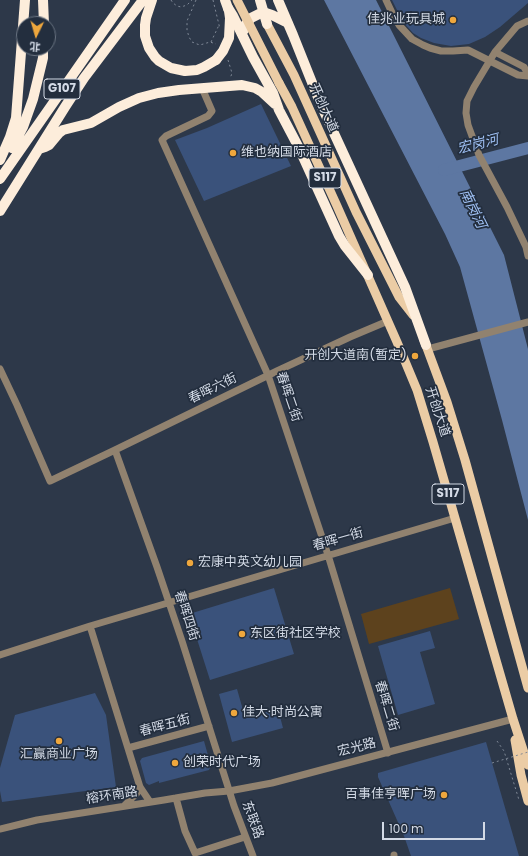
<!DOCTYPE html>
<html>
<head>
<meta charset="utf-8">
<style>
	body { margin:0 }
	#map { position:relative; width:528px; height:856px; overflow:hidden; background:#2d3849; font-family:Poppins,"Noto Sans SC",sans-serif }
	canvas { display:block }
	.north { position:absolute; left:16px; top:16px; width:40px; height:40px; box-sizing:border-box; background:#232e3e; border:1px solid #697381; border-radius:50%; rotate:185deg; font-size:11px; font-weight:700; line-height:16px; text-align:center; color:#d3dae6 }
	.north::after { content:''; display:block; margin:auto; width:14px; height:18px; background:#efa73d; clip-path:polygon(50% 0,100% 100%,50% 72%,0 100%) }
	.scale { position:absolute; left:382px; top:822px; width:103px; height:18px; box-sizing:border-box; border:2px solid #d3dae6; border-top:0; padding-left:5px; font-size:12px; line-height:14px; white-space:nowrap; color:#d3dae6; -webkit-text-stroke:3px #232e3e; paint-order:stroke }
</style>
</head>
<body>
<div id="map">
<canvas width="528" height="856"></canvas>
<div class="north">北</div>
<div class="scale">100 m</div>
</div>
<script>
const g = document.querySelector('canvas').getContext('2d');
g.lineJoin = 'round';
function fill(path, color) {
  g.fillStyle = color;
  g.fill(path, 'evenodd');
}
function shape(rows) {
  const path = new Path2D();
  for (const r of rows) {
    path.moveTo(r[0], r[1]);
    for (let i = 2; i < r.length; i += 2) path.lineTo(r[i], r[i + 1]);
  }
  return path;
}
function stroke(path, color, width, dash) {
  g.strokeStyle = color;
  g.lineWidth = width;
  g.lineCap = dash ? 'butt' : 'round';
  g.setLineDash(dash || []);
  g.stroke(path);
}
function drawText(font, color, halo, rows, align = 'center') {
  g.font = font + ' Poppins,"Noto Sans SC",sans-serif';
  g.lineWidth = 3.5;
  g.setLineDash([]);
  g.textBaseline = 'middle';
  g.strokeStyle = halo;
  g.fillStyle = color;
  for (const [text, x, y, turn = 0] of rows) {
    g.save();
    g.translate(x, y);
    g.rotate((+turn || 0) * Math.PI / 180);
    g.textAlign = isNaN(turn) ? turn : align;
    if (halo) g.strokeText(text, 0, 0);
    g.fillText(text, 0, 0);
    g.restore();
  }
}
fill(shape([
	[450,588,459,619,369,644,361,614]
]), '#5d421d');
fill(shape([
	[324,0,376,0,504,255,528,349,528,520,502,420,460,267,445,234]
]), '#5d77a2');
stroke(shape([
	[444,170,528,148]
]), '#5d77a2', 12);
fill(shape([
	[392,0,528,0,528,3,500,27,485,37,469,44,451,46,434,43,421,38,413,33,403,22],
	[261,104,291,166,204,201,175,140,207,128],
	[274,588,294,654,210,680,189,614],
	[430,631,435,648,420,652,435,704,398,715,378,646],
	[237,689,245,717,278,709,283,728,232,742,219,694],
	[95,693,106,715,116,787,2,802,0,791,0,768,15,715],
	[204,741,211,766,209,770,159,783,159,781,149,785,146,783,140,761,142,758],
	[486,742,519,856,411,856,404,836,378,777,378,773]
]), '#3a527b');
stroke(shape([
	[171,0,173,3,177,6,181,7,187,5,192,0],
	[196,0,187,21,187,30,189,37,192,42,197,44,200,45,210,42,216,44],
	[213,0,220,29],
	[211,42,219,25],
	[228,60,232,73,231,76,230,77],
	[497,741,504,751,519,800]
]), '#7f8896', 1, [2, 3]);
stroke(shape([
	[386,0,394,17,399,25,412,39,423,45,430,48,441,51,453,51,468,50,518,75,528,76],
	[528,21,517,26,495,52,474,87,467,101,466,113,468,125,479,155,507,207,526,247,528,256],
	[495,52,524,67,528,74],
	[202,88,212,111,208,116,166,136,162,140,268,375,328,555,388,753],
	[428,349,528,322],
	[0,369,17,405,50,481,115,450,277,371,350,337,388,321],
	[115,450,157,567,182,641,234,806,253,856],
	[90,626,140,787,150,802],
	[0,655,90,626,455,518],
	[128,748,209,726],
	[176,798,185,831,195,853,245,837],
	[124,806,137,793,140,787],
	[0,829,37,820,164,800,205,793,229,791,272,783,513,719],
	[394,855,394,856]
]), '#91826f', 7);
stroke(shape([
	[267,24,294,75,356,212,399,297,413,315],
	[279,83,292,107,337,206,397,342,417,390,433,442,513,719,528,765],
	[424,340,447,402,465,460,528,688],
	[515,740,521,775,528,801]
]), '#ebcca5', 9);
stroke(shape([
	[43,0,44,24],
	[152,0,146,18,145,25,145,36,149,48,155,57,159,61,171,68,185,71,197,70,204,67,216,60],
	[278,0,293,35,321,105,405,287,426,345],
	[228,8,233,16,253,57,273,93,279,110,299,148,339,236,345,246,368,275],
	[244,30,246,24,251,18,259,14,266,13,272,15,288,23],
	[12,148,23,127,33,99,43,58,43,48],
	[39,149,45,147,49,145,59,133,63,130,91,123,119,107,139,98,158,93,179,90,242,85,255,88,262,92,275,104],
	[0,160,10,137,16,118,25,0],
	[0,179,51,106,125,0],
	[0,211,65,107,84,78,143,0]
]), '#fdeddb', 10);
stroke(shape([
	[492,763,528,752]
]), '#7f8896', 1, [2, 3]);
stroke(shape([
	[237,0,279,83]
]), '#ebcca5', 9);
stroke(shape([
	[260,0,267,24],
	[216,60,223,51,229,38,230,18,229,11,225,0]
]), '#fdeddb', 10);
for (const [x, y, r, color] of [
	[453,20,4,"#efa73d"],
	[233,153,4,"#efa73d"],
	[415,356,4,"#efa73d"],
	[190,563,4,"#efa73d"],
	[242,634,4,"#efa73d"],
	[234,713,4,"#efa73d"],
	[59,741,4,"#efa73d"],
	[175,763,4,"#efa73d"],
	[444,795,4,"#efa73d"]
]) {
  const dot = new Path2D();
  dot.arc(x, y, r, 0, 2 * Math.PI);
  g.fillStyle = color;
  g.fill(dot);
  stroke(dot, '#232e3e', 1.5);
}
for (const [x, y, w] of [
	[62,89,36],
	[325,178,32],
	[448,494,32]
]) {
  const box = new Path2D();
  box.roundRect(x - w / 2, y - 10, w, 20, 3);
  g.fillStyle = '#232e3e';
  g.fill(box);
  stroke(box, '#d3dae6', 1);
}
drawText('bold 12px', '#d3dae6', null, [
	["G107",62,89],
	["S117",325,178],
	["S117",448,494]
]);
drawText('13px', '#d3dae6', '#232e3e', [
	["佳兆业玩具城",445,20,"right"],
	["维也纳国际酒店",241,153],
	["开创大道南(暂定)",407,356,"right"],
	["宏康中英文幼儿园",198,563],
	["东区街社区学校",250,634],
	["佳大·时尚公寓",242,713],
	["汇赢商业广场",59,755,"center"],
	["创荣时代广场",183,763],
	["百事佳亨晖广场",436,795,"right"]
], 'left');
drawText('13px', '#d3dae6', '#232e3e', [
	["开创大道",323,108,66],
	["春晖六街",213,389,-26],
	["春晖二街",288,397,71],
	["开创大道",437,412,72],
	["春晖一街",338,540,-16],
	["春晖四街",186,616,72],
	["春晖二街",386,706,73],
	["春晖五街",165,726,-15],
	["宏光路",357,748,-14],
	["榕环南路",112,796,-9],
	["东联路",252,820,70]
]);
drawText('italic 14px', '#9fc0f4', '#232e3e', [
	["宏岗河",478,145,-14],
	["南岗河",472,209,64]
]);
</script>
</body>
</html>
